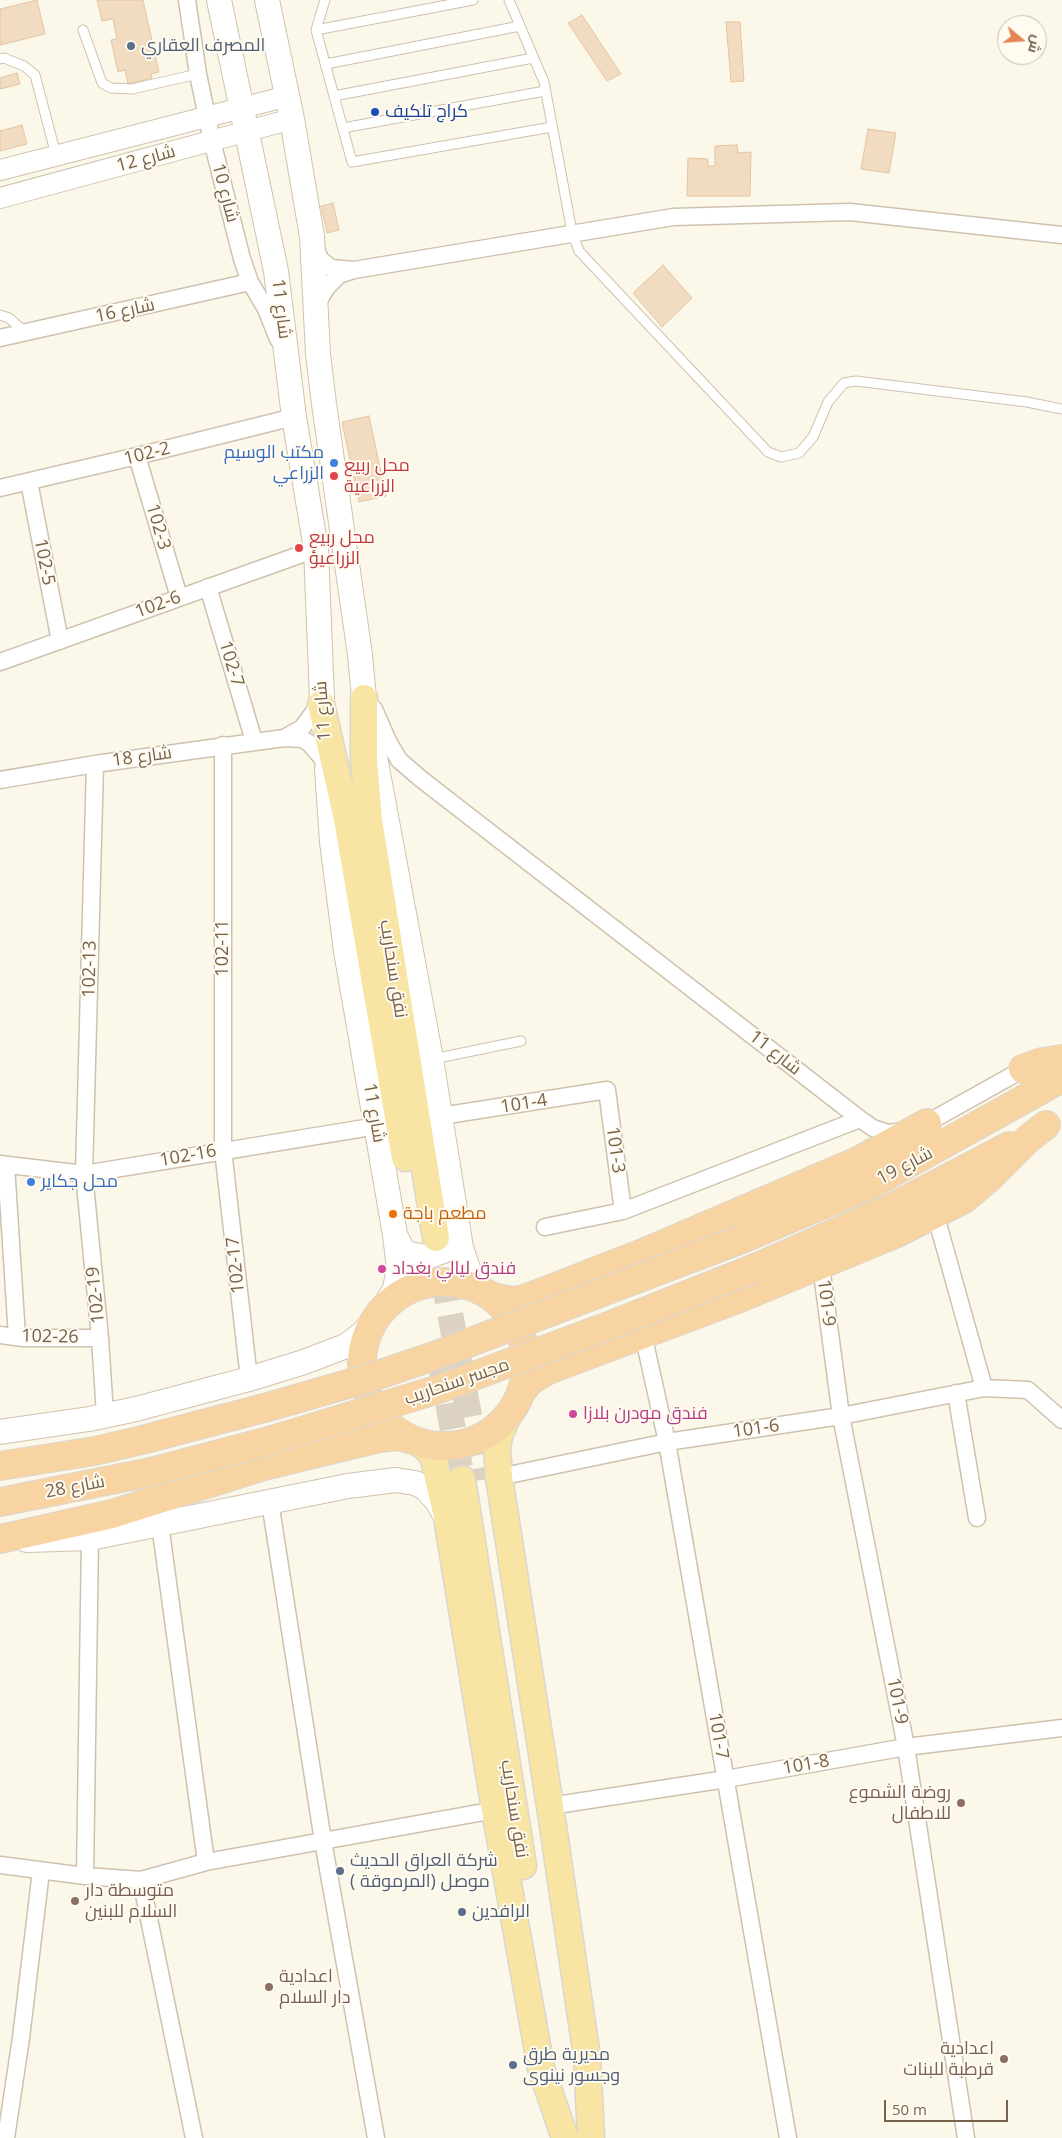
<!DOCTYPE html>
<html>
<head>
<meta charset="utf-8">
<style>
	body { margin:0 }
	#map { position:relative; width:1062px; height:2138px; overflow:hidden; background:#fcf8e9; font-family:"Open Sans",Cairo,sans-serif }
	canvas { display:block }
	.north { position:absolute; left:997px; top:15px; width:50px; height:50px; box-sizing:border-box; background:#fffbf0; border:1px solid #c9beae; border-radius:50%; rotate:108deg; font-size:14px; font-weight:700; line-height:20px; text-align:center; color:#77624c }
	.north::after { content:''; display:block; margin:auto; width:18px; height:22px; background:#e48651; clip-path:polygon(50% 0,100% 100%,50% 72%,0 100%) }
	.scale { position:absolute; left:884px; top:2100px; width:124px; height:22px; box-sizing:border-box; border:2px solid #77624c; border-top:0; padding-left:6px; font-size:15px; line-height:18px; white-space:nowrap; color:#77624c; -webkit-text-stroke:4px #fffbf0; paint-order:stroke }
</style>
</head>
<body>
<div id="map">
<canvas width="1062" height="2138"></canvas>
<div class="north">ش</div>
<div class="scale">50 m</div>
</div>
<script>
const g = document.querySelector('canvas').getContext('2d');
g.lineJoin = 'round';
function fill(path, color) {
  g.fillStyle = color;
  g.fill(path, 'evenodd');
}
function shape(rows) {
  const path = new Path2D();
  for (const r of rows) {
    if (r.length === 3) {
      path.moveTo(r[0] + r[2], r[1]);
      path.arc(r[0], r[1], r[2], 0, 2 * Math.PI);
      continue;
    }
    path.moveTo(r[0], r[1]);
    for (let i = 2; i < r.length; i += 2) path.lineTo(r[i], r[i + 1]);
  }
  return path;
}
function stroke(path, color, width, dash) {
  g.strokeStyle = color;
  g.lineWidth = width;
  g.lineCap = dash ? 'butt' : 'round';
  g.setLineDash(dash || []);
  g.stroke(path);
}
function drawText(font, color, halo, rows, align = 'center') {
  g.font = font + ' "Open Sans",Cairo,sans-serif';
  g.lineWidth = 4;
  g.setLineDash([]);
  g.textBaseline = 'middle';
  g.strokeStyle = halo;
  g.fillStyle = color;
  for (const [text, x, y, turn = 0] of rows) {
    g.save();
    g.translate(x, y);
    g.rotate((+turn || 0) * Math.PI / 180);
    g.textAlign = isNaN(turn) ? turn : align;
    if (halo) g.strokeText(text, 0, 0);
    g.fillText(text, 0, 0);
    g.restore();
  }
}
const building = shape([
	[37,0,45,34,0,45,0,9,37,0],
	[97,0,143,0,159,72,151,74,152,78,128,84,125,70,118,72,111,40,117,39,113,19,102,21,97,0],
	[582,15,621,74,607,81,568,23,582,15],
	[726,22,740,22,744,81,731,82,726,22],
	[17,73,20,84,0,89,0,78,17,73],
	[22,125,27,144,0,151,0,131,22,125],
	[868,129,896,133,889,173,861,169,868,129],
	[737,145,738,153,751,152,750,196,687,196,688,158,708,159,708,166,715,166,715,146,737,145],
	[333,203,339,230,327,233,321,206,333,203],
	[663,265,692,298,662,327,633,293,663,265],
	[369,416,386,496,359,502,342,422,369,416]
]);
fill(building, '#f1dbc1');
stroke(building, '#e4c4a2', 1);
stroke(shape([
	[436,1238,481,1480],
	[441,1365,462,1479]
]), '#dbd2c2', 26, [26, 13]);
const service = shape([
	[325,0,316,30,352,162,552,127],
	[509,0,544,82,572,232,579,251,768,452,781,457,799,453,813,437,828,402,844,383,856,381,1027,402,1062,409],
	[83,30,102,83,111,88,132,89,198,74],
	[316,30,473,0],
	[0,59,4,58,24,66,35,75,56,155],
	[326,64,520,26],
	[334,96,533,58],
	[343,128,545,91],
	[0,315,9,318,25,332],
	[433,1059,521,1041]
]);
const minor = shape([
	[187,0,198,74,212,141,242,259,250,282,266,309,278,339],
	[315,246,320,259,331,268,354,270,673,217,850,212,1062,235],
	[317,308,318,302,327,287,339,275,354,270],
	[0,338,250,282],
	[137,456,179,597],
	[29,482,60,641],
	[0,488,137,456,294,417],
	[208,587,254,741],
	[0,662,316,549],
	[374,709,388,741,399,760,421,779,860,1119,873,1128,888,1133,906,1131,927,1123,1029,1066],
	[284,738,302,728,316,709,319,699],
	[223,745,223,1150,249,1379],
	[95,764,84,1174,100,1338,105,1415],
	[0,780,95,764,284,738,302,739,309,743,322,758,327,772],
	[441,1116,607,1090,623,1211],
	[0,1164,84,1174,377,1126],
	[6,1165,17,1337],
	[935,1213,984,1388],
	[545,1227,623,1211,860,1119],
	[821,1266,841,1416,906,1747,966,2138],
	[643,1334,667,1442,788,2138],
	[0,1335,23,1338,100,1338],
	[956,1393,977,1518],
	[499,1477,667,1442,841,1416,984,1388,1028,1390,1062,1420],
	[270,1502,323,1841,376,2138],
	[160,1524,206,1862],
	[550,1806,726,1779,906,1747,1062,1728],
	[0,1865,85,1876,141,1880,206,1862,495,1810],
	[85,1876,90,1538],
	[141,1880,194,2138],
	[6,2138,21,2038,41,1871]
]);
const tertiary = shape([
	[0,170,288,96],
	[0,198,292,119]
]);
const secondary = shape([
	[219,0,276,271,294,417,316,549,323,724],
	[267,0,292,119,312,237,318,354,324,404,360,655,364,698,431,1059,461,1248,471,1277,485,1293],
	[327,769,332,842,346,951,395,1235,399,1268,395,1289,382,1310],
	[395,1235,402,1249,409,1254,427,1257,443,1251,449,1245,454,1237,456,1222],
	[0,1432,89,1419,136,1409,249,1379,304,1362,346,1346,363,1333,377,1317],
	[27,1540,90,1538,348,1486,396,1480,415,1483,425,1488,437,1501,446,1517]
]);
const primary = shape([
	[364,698,364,761,369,820,436,1238],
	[321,704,347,819,405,1158],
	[507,1417,499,1436,497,1448,499,1477,550,1806,587,2057,591,2137],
	[419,1443,424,1446,433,1456,446,1512,495,1810,541,2068,565,2138],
	[462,1479,523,1866]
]);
const trunk = shape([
	[1023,1069,1042,1062,1062,1059],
	[742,1239,870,1185,1062,1078],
	[755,1268,887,1210,1009,1146],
	[444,1364,82],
	[489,1295,497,1298,513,1301,521,1300,540,1293,643,1253,860,1160,927,1123],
	[521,1392,530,1381,548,1370,740,1298,895,1234,964,1199,989,1178,1028,1139,1046,1125],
	[0,1466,95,1451,142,1440],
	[0,1502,151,1472],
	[0,1539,112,1514,264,1466,380,1438,400,1436,409,1439]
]);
stroke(service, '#cfc1ae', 11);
stroke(minor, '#cfc1ae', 19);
stroke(tertiary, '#cfc1ae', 22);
stroke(secondary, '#d1c2ac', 26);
stroke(primary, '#dcd6d0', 29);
stroke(trunk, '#dcd6d0', 30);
stroke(service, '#fff', 9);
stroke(minor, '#fff', 16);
stroke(tertiary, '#fff', 20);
stroke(secondary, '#fff', 24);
stroke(primary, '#f9e5a3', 26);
stroke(trunk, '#f7d4a2', 28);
const trunkBridge = shape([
	[142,1440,268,1407,372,1377,434,1356,742,1239],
	[151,1472,272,1440,439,1389,611,1325,755,1268]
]);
stroke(trunkBridge, '#dcd6d0', 30, []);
stroke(trunkBridge, '#f7d4a2', 28);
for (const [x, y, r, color] of [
	[131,46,5,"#5c6f8a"],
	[375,112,5,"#1a4fb4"],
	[334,463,5,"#3f7fe0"],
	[334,476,5,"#e0444e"],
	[299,548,5,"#e0444e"],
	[31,1182,5,"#3f7fe0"],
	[393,1214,5,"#e8710a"],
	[382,1269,5,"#d1479c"],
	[573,1414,5,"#d1479c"],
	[961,1803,5,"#8d6e63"],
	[340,1871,5,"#5c6f8a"],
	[75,1901,5,"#8d6e63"],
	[462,1912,5,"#5c6f8a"],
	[269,1987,5,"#8d6e63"],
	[1004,2059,5,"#8d6e63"],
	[513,2065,5,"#5c6f8a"]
]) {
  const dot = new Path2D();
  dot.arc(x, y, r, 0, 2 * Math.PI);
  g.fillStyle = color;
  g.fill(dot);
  stroke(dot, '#fffbf0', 2);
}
drawText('18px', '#4e5e75', '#fffbf0', [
	["المصرف العقاري",141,46],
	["شركة العراق الحديث",350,1861],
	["( المرموقة) موصل",350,1882],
	["الرافدين",472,1912],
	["مديرية طرق",523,2055],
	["وجسور نينوى",523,2076]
], 'left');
drawText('18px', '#164399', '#fffbf0', [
	["كراج تلكيف",385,112]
], 'left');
drawText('18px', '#77624c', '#fffbf0', [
	["شارع 12",146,159,-15],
	["شارع 10",225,193,75],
	["شارع 11",281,309,83],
	["شارع 16",125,311,-12],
	["102-2",147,454,-14],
	["102-3",158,527,74],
	["102-5",44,562,79],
	["102-6",158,605,-20],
	["102-7",231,664,73],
	["شارع 11",323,711,-94],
	["شارع 18",142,757,-8],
	["102-11",223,948,-90],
	["102-13",90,969,-89],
	["نفق سنحاريب",393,969,81],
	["شارع 11",775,1053,38],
	["101-4",524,1104,-9],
	["شارع 11",374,1113,80],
	["101-3",615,1150,82],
	["102-16",188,1156,-10],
	["شارع 19",905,1166,-28],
	["102-17",236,1265,-96],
	["102-19",96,1295,-96],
	["101-9",826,1303,83],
	["102-26",50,1337,1],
	["مجسر سنحاريب",457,1382,-19],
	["101-6",756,1429,-8],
	["شارع 28",75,1487,-11],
	["101-9",897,1701,79],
	["101-7",718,1736,80],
	["101-8",806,1765,-10],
	["نفق سنحاريب",514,1809,81]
]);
drawText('18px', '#366cbe', '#fffbf0', [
	["مكتب الوسيم",324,453],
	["الزراعي",324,474],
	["محل جكاير",41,1182,"left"]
], 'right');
drawText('18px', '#be3a42', '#fffbf0', [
	["محل ربيع",344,466],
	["الزراعية",344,487],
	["محل ربيع",309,538],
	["الزراعيؤ",309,559]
], 'left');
drawText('18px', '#c56008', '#fffbf0', [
	["مطعم باجة",403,1214]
], 'left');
drawText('18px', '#b23c85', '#fffbf0', [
	["فندق ليالي بغداد",392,1269],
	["فندق مودرن بلازا",583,1414]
], 'left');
drawText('18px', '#785e54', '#fffbf0', [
	["روضة الشموع",951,1793],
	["للاطفال",951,1814],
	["متوسطة دار",85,1891,"left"],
	["السلام للبنين",85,1912,"left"],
	["اعدادية",279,1977,"left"],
	["دار السلام",279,1998,"left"],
	["اعدادية",994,2049],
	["قرطبة للبنات",994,2070]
], 'right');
</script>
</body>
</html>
